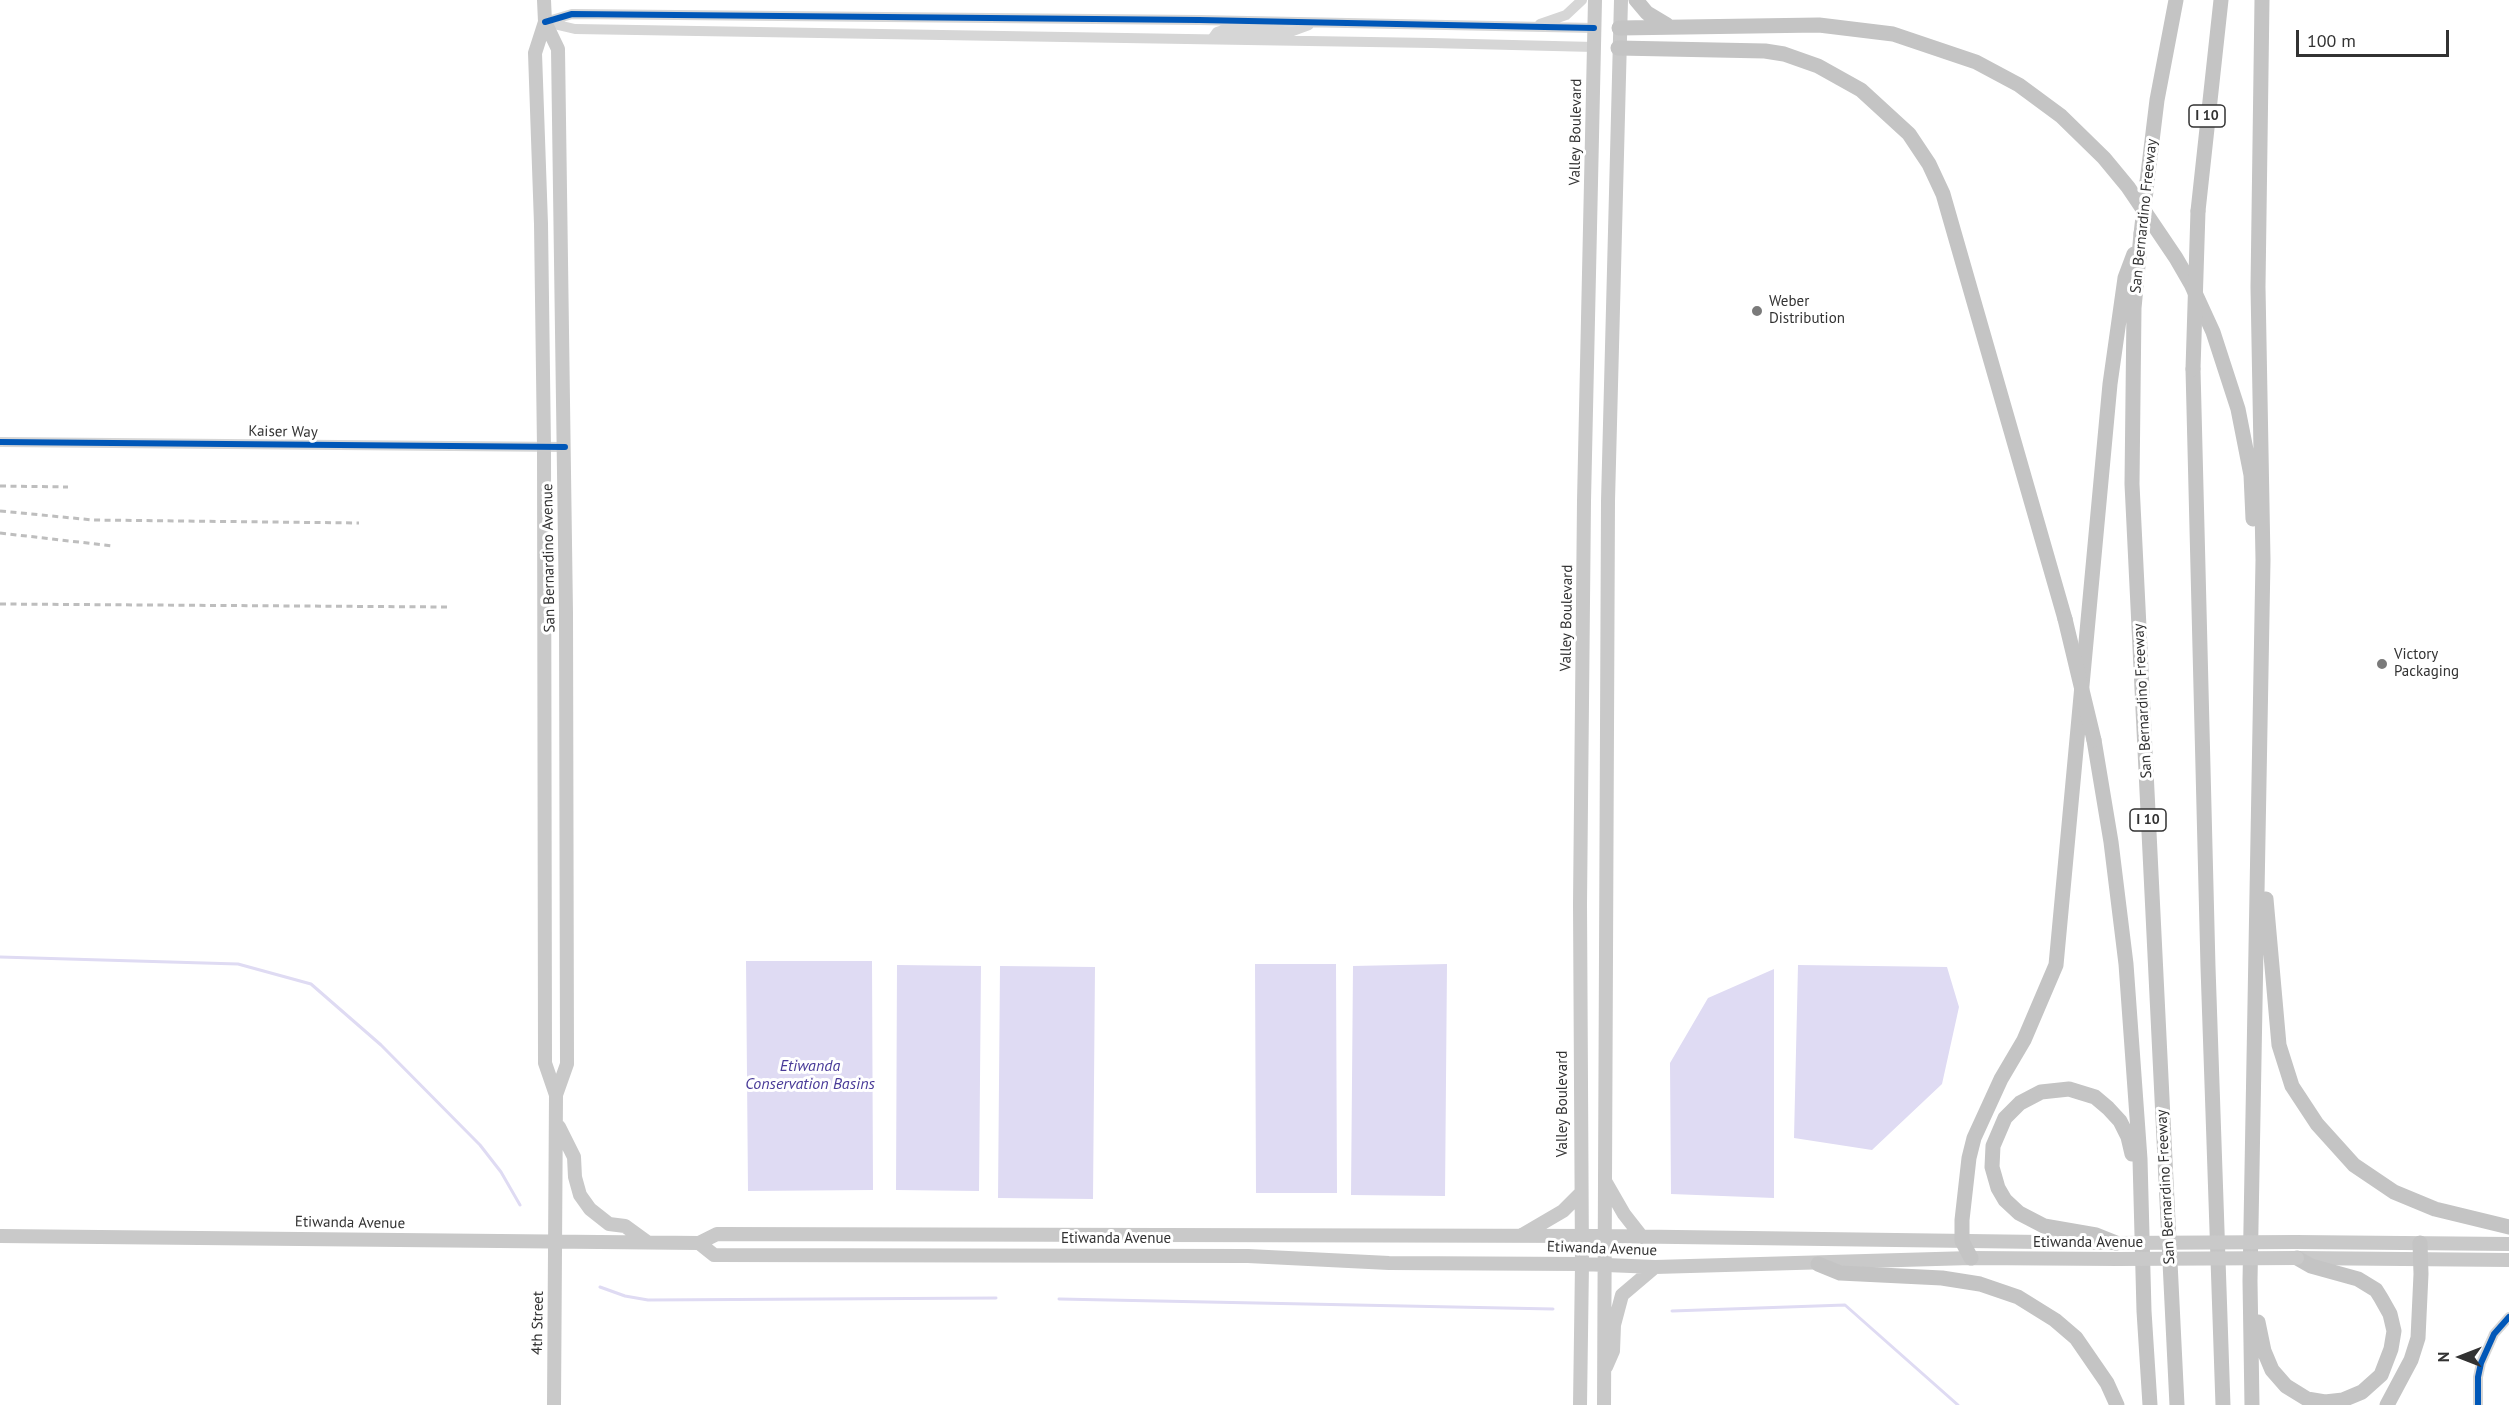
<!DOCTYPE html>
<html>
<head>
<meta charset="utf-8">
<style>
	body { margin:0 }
	#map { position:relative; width:2509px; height:1405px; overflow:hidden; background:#fff; font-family:"PT Sans",sans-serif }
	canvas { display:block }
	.north { position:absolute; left:2431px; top:1327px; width:60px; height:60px; -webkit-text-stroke:4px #fff; paint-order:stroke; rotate:270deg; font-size:16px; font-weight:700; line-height:24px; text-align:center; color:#323232 }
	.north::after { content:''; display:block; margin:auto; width:21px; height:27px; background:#323232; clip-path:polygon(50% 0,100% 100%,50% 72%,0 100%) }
	.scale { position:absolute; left:2296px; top:30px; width:153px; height:27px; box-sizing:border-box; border:3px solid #323232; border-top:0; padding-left:8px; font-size:18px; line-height:21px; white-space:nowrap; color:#323232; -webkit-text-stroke:4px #fff; paint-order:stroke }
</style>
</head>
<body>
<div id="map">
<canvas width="2509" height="1405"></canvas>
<div class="north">N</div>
<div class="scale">100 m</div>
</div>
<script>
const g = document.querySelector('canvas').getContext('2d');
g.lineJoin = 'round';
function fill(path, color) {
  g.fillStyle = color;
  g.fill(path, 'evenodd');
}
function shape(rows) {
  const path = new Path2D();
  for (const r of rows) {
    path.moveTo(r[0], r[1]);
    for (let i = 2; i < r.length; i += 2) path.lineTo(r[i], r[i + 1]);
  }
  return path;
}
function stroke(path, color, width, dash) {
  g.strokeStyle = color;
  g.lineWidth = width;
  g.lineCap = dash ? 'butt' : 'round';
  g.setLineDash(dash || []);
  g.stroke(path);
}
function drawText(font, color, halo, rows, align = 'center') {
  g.font = font + ' "PT Sans",sans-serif';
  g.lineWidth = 6;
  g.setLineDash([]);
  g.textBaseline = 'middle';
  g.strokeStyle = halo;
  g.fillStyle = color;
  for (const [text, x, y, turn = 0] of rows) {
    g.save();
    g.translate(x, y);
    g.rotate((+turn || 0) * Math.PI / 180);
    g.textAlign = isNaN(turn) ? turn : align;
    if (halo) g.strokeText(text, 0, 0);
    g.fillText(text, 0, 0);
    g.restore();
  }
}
fill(shape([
	[746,961,872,961,873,1190,748,1191],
	[1255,964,1336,964,1337,1193,1256,1193],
	[1447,964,1445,1196,1351,1195,1353,966],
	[897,965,981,966,979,1191,896,1190],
	[1798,965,1947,967,1959,1007,1942,1084,1872,1150,1794,1138],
	[1000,966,1095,967,1093,1199,998,1198],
	[1774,969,1774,1198,1671,1194,1670,1063,1708,998]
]), '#dfdbf3');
stroke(shape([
	[0,957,238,964,311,984,381,1045,480,1145,501,1172,520,1205],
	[600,1287,625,1296,648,1300,996,1298],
	[1059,1299,1553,1309],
	[1672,1311,1845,1305,1958,1405]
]), '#dfdbf3', 3);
stroke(shape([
	[545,22,572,14,1199,20,1594,28],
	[545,22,575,29,1431,43,1594,47],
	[1540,24,1566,15,1582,0],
	[1212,39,1217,32,1223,30,1290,32,1309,25],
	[0,442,565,447],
	[2478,1405,2478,1377,2481,1363,2494,1334,2509,1317]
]), '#d6d6d6', 10);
stroke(shape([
	[544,0,545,22,535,53,541,224,544,447,545,1063,556,1095],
	[545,22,558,49,566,613,567,1064,556,1095,554,1405],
	[559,1127,574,1157,575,1177,580,1195,590,1209,609,1224,625,1226,647,1242],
	[1605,1181,1624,1214,1642,1237],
	[1522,1235,1563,1211,1581,1193],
	[0,1236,699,1243,717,1234,1604,1236,2114,1243],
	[2296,1242,2509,1244],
	[699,1243,714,1255,1248,1256,1389,1263,1582,1264,1655,1267,1971,1258,2117,1259],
	[2297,1258,2509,1260],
	[1606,1367,1613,1351,1614,1325,1622,1295,1655,1267],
	[1580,1405,1582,1264,1580,904,1584,501,1595,0],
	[1604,1405,1608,501,1621,0]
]), '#c9c9c9', 14);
stroke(shape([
	[1636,0,1647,13,1667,25],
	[1619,28,1819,25,1893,34,1976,62,2019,85,2061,116,2104,158,2128,187,2176,258,2191,284,2213,332,2238,409,2251,475,2253,519],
	[1618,48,1765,51,1784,54,1818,66,1861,90,1909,134,1929,164,1943,194,2065,619],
	[2147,182,2157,100,2176,0],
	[2198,211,2221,0],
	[2141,234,2134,308,2132,484,2177,1405],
	[2193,369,2208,967,2223,1405],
	[2094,740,2111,842,2126,964,2140,1159,2144,1311,2150,1405],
	[2266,899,2279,1045,2292,1086,2317,1124,2354,1165,2394,1192,2435,1209,2509,1227],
	[2116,1243,2096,1235,2044,1226,2019,1213,2005,1200,1998,1188,1992,1167,1993,1146,2005,1118,2020,1103,2041,1092,2069,1089,2095,1097,2108,1108,2120,1121,2128,1137,2132,1154],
	[1971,1258,1962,1241,1962,1220,1969,1158,1974,1138,2001,1079,2024,1040,2056,965,2110,384,2125,278,2134,254],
	[1818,1264,1840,1273,1942,1278,1980,1284,2018,1297,2055,1320,2076,1338,2107,1383,2117,1405],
	[2258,1322,2264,1351,2272,1370,2286,1386,2307,1399,2325,1402,2343,1400,2362,1392,2381,1375,2391,1349,2394,1331,2390,1314,2381,1298,2376,1290,2358,1279,2311,1266,2297,1258],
	[2252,1405,2250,1281,2263,560,2258,287,2262,0],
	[2387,1405,2411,1360,2418,1338,2421,1274,2420,1243]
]), '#c4c4c4', 15);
stroke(shape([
	[0,486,68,487],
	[0,511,93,520,359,523],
	[0,533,113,546],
	[0,604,448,607]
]), '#bebebe', 3, [6, 4.5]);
stroke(shape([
	[2116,1243,2296,1242],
	[2117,1259,2297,1258]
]), '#c9c9c9', 14);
stroke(shape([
	[2141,234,2147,182],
	[2193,369,2198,211],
	[2065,619,2094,740]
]), '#c4c4c4', 15);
stroke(shape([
	[545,22,572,14,1199,20,1594,28],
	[0,442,565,447],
	[2478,1405,2478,1377,2481,1363,2494,1334,2509,1317]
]), '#0057b8', 6);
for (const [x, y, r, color] of [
	[1757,311,6,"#7a7a7a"],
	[2382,664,6,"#7a7a7a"]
]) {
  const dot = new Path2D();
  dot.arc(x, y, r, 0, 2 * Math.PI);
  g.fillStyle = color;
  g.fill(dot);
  stroke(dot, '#fff', 2);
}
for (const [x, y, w] of [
	[2207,116,36],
	[2148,820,36]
]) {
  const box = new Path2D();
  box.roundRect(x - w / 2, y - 11, w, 22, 4.5);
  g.fillStyle = '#fff';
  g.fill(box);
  stroke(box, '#323232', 1.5);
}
drawText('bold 14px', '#323232', null, [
	["I 10",2207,116],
	["I 10",2148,820]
]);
drawText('15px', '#323232', '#fff', [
	["Valley Boulevard",1576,132,-89],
	["San Bernardino Freeway",2144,216,-84],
	["Kaiser Way",283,432,1],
	["San Bernardino Avenue",549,558,-91],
	["Valley Boulevard",1567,618,-89],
	["San Bernardino Freeway",2143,701,-93],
	["Valley Boulevard",1563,1104,-90],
	["San Bernardino Freeway",2166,1187,-93],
	["Etiwanda Avenue",350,1223,1],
	["Etiwanda Avenue",1116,1239],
	["Etiwanda Avenue",2088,1243],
	["Etiwanda Avenue",1602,1249,2],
	["4th Street",538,1323,-89]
]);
drawText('15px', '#323232', '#fff', [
	["Weber",1769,302],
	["Distribution",1769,319],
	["Victory",2394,655],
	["Packaging",2394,672]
], 'left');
drawText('italic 16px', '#493b98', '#fff', [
	["Etiwanda",810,1066],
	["Conservation Basins",810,1084]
]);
</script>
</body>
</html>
